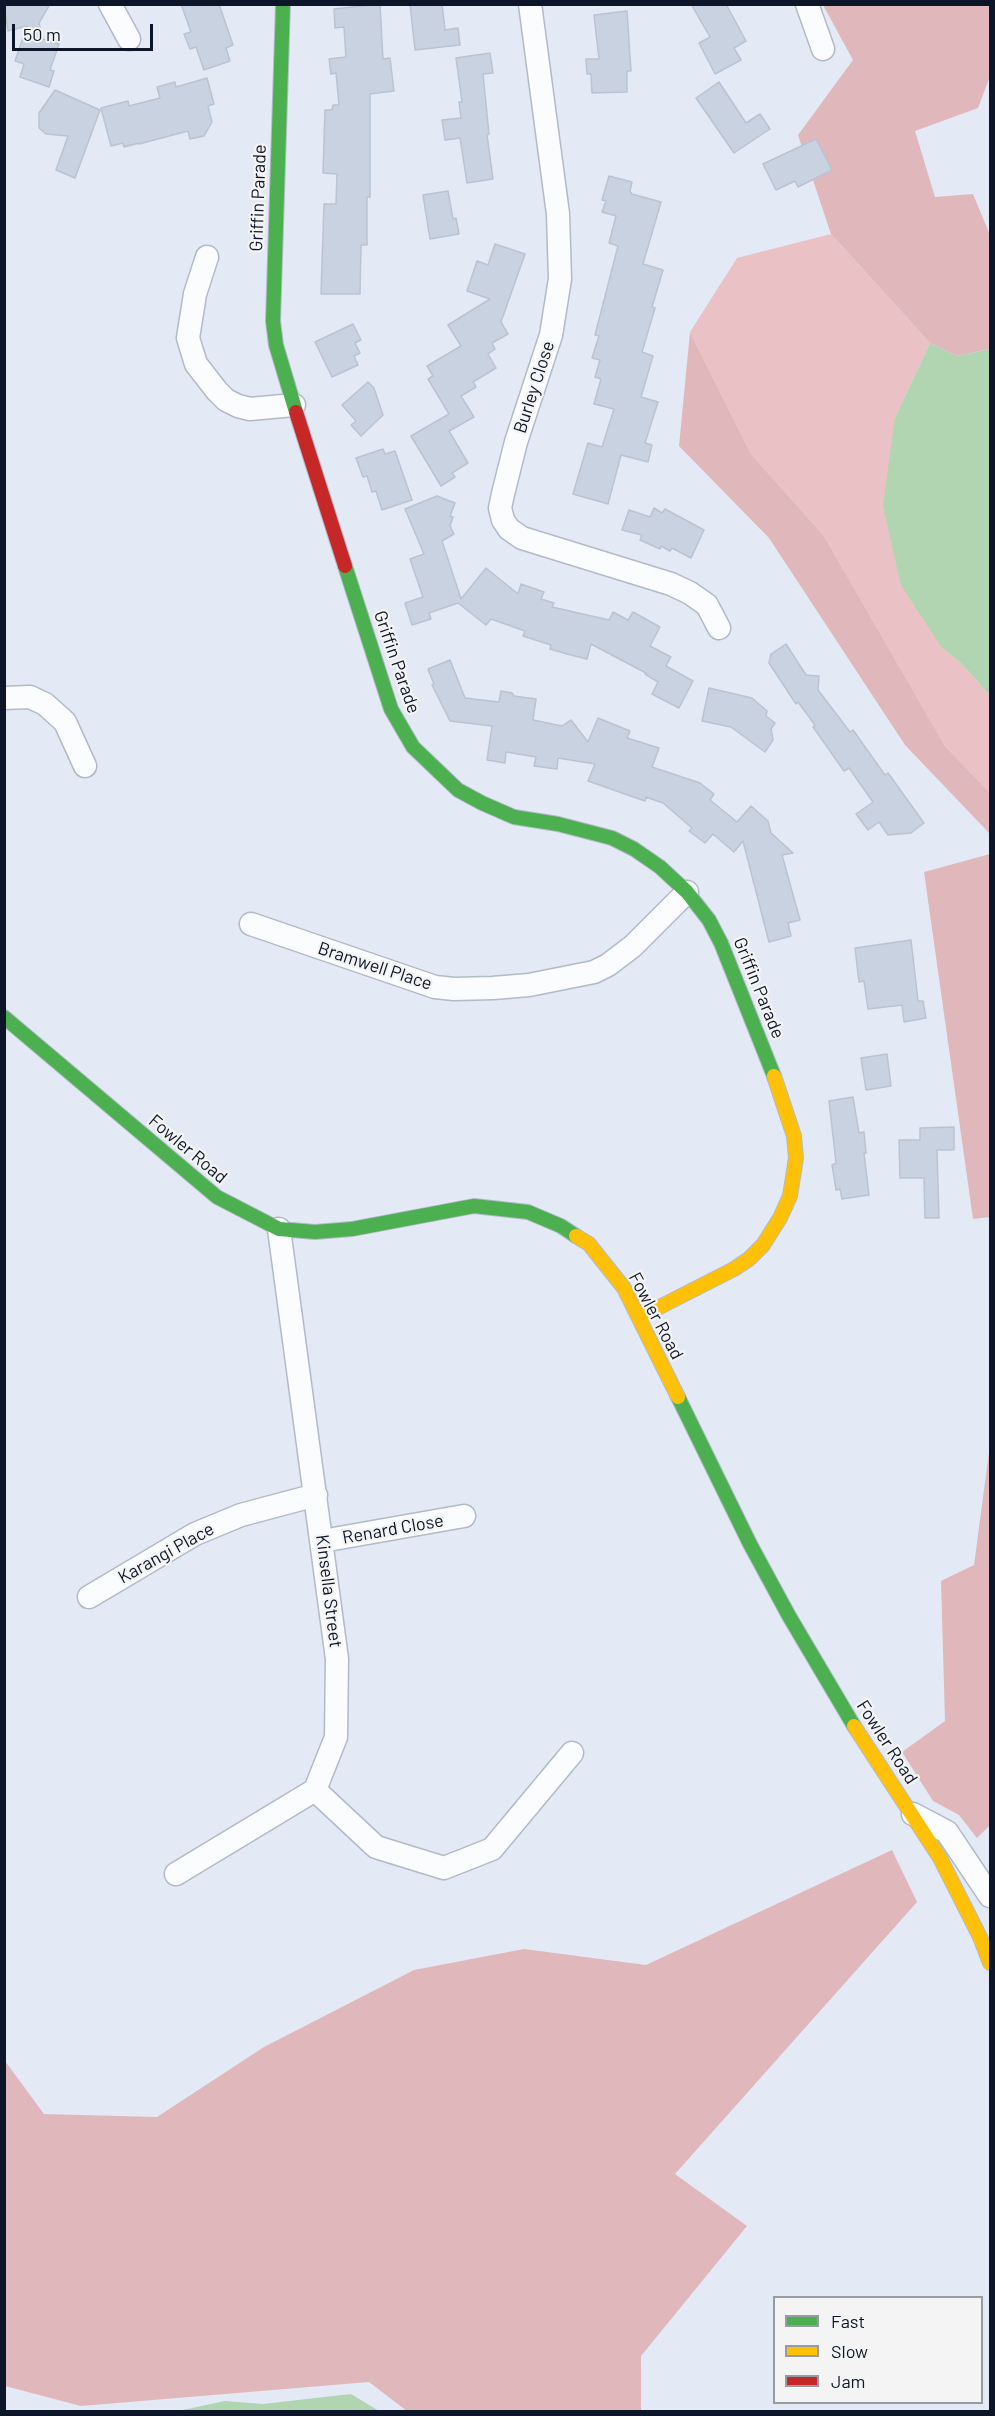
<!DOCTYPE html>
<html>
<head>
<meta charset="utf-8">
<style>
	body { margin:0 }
	#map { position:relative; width:995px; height:2416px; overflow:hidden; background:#e3e9f5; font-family:Barlow,sans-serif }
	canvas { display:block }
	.frame { position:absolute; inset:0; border:6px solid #0c1628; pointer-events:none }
	.legend { position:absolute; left:773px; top:2296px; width:210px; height:108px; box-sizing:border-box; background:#f4f4f4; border:2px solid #979ba2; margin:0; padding:8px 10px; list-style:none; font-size:18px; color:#0c1628 }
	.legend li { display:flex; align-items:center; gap:12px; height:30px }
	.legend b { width:30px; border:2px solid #979ba2 }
	.scale { position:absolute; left:12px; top:24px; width:141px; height:27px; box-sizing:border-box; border:3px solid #0c1628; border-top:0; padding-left:8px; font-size:18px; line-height:21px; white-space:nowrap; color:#0c1628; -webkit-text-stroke:4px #f4f4f4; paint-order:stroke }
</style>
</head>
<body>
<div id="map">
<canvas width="995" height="2416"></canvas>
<div class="frame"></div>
<ul class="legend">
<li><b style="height:8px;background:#4caf50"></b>Fast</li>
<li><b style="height:8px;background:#ffc107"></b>Slow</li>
<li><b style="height:8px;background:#c62828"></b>Jam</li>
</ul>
<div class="scale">50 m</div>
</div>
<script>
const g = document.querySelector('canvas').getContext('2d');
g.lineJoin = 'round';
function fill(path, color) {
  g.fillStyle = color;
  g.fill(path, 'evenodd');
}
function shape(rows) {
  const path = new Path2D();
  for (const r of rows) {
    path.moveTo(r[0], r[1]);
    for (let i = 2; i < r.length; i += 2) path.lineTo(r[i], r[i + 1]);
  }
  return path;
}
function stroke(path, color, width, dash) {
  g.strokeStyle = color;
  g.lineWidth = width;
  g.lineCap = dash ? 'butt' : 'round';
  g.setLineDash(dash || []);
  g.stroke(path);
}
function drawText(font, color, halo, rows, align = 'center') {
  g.font = font + ' Barlow,sans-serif';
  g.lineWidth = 4.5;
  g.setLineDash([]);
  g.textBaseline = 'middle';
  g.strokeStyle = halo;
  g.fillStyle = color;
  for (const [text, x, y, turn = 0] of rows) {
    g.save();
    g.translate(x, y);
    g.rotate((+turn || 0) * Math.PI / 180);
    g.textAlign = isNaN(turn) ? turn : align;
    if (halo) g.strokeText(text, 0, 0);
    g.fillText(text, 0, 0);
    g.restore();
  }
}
fill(shape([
	[831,234,930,343,895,418,942,648,960,662,990,695,990,793,945,746,824,536,751,454,690,332,737,258]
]), '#eac1c5');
fill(shape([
	[823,5,990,5,990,76,978,108,915,131,935,197,973,194,990,235,990,349,957,356,930,343,831,234,798,135,853,60],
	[690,332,751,454,824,536,945,746,990,793,990,834,905,745,769,538,679,446],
	[990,854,990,1217,973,1219,924,872],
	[990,1445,990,1825,977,1838,959,1815,933,1801,902,1752,945,1721,941,1581,974,1565],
	[892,1850,917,1902,675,2174,747,2226,641,2356,641,2411,407,2411,369,2382,81,2406,5,2386,5,2061,44,2114,157,2117,264,2047,414,1970,524,1949,646,1965]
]), '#e0b8bc');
fill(shape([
	[930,343,957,356,990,349,990,695,960,662,942,648,901,585,883,506,895,418],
	[351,2394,379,2411,178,2411,225,2401,263,2404]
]), '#b0d5b0');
const building = shape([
	[4,4,50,4,39,23,43,39,59,44,50,70,54,71,49,87,20,77,24,64,15,61,27,26,8,31,4,4],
	[181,4,219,4,233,45,226,48,230,61,204,70,196,47,190,49,184,34,191,32,181,4],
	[380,4,383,59,390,58,394,91,370,94,370,197,367,197,367,245,361,245,360,294,321,294,324,204,336,204,337,174,323,173,325,110,332,110,333,105,339,105,336,73,331,74,329,59,346,57,344,27,335,28,334,9,380,4],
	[410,4,442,4,445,30,458,28,460,45,415,50,410,4],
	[691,4,726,4,746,41,734,48,741,60,715,74,699,43,710,37,691,4],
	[627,11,631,71,627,71,627,92,592,93,591,74,587,74,586,59,599,59,594,15,627,11],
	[490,53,493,73,483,74,489,134,487,135,493,179,467,183,460,138,445,140,442,120,461,118,459,102,462,102,456,58,490,53],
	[207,78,214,104,208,106,212,122,204,136,190,139,188,131,139,144,139,143,124,147,123,143,111,146,101,108,128,101,129,106,160,98,157,87,175,82,176,87,207,78],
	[719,82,746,123,760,114,770,129,734,153,696,98,719,82],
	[55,90,100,110,75,178,56,170,68,136,46,134,39,128,39,113,55,90],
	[816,139,832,170,798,187,795,181,776,190,763,164,816,139],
	[609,176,632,182,630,191,632,194,661,202,643,264,663,270,652,307,655,308,642,352,653,356,641,397,658,402,645,443,652,445,648,462,621,455,608,504,573,494,588,443,602,447,614,409,594,404,601,379,595,377,600,360,592,358,599,336,595,335,618,246,609,243,616,216,602,212,606,201,602,200,609,176],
	[448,191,453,219,456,218,459,234,430,239,423,195,448,191],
	[495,244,525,254,501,322,508,334,492,343,495,349,488,354,496,368,473,382,476,387,461,396,474,417,449,431,468,463,452,473,455,477,441,486,411,436,449,414,428,379,433,376,427,366,461,346,448,325,490,299,467,291,477,261,488,265,495,244],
	[353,324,361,340,355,343,360,353,354,356,358,365,332,377,315,342,353,324],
	[368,382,374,388,383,415,361,436,351,425,356,421,342,405,368,382],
	[383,449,385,454,395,451,412,500,382,510,376,491,372,492,367,476,363,477,356,458,383,449],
	[437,496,455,503,450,516,453,517,450,526,454,534,442,541,461,599,486,568,518,594,521,584,544,592,541,599,554,603,552,607,609,620,613,612,628,620,633,612,660,627,650,646,671,657,666,666,693,681,679,708,652,694,658,682,645,674,646,673,591,644,587,659,567,654,550,649,551,645,523,636,525,631,491,619,486,625,458,603,429,613,431,619,412,625,405,603,423,597,410,559,424,554,405,509,437,496],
	[654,508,662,513,665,509,704,530,691,558,672,548,670,551,661,546,660,549,640,540,642,535,622,530,629,510,650,517,654,508],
	[786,644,806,675,819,676,818,690,850,732,853,730,885,775,888,773,924,823,911,833,888,835,879,822,868,830,856,814,873,802,849,768,844,771,813,727,815,725,798,702,796,704,769,663,771,654,786,644],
	[450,660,465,698,499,702,501,691,512,693,514,696,536,699,533,720,562,726,571,720,588,742,598,718,630,731,627,738,659,748,652,767,700,783,714,794,710,800,737,822,751,806,768,821,771,833,793,853,782,855,800,920,788,923,791,936,769,942,743,841,734,852,713,834,705,843,689,831,692,828,663,803,646,797,645,801,588,781,595,764,558,758,557,769,534,766,536,757,506,752,505,763,487,760,492,726,450,721,432,685,434,684,428,669,450,660],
	[709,688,752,698,767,711,766,716,775,723,771,729,773,740,765,752,731,727,702,721,709,688],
	[911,940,918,1001,923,1001,926,1018,904,1022,902,1005,868,1009,864,981,859,982,855,948,911,940],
	[887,1054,891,1086,866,1090,861,1058,887,1054],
	[853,1097,859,1133,864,1132,866,1153,864,1153,869,1195,842,1199,840,1189,836,1190,832,1165,836,1163,829,1101,853,1097],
	[954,1127,954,1150,937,1150,939,1218,925,1218,924,1178,900,1178,899,1140,920,1140,920,1128,954,1127]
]);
fill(building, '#c9d2e1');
stroke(building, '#bbc3d2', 1.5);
const street = shape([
	[110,4,129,39],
	[530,4,558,214,560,279,551,335,516,442,503,494,500,508,503,520,509,529,522,538,671,584,690,593,707,605,719,628],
	[807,4,823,49],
	[207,257,195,294,188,338,196,364,217,391,226,400,238,406,250,409,294,405],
	[4,698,30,697,45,704,65,722,85,766],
	[251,924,435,987,454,989,493,988,529,985,594,972,608,965,633,946,687,892],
	[322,1541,464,1516],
	[89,1597,195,1534,241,1515,316,1495],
	[315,1790,376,1847,444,1868,492,1849,572,1753],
	[913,1814,947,1832,990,1896],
	[176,1874,315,1790,336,1737,337,1659,279,1229]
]);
const fast = shape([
	[283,4,273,321,276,345,296,412],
	[345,566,391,709,413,747,458,790,482,803,514,817,558,824,612,838,634,849,660,867,687,892,709,920,721,943,774,1076],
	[4,1017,217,1197,279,1229,315,1232,352,1229,474,1206,528,1212,561,1226,576,1236],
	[678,1397,750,1544,789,1616,854,1726]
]);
const slow = shape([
	[576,1236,589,1244,624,1288,678,1397],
	[640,1317,734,1269,749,1259,763,1245,780,1218,790,1196,796,1158,794,1136,774,1076],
	[854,1726,940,1858,980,1937,990,1963]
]);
const jam = shape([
	[296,412,345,566]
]);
stroke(street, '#b2bac8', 25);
stroke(fast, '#b2bac8', 16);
stroke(slow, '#b2bac8', 16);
stroke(jam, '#b2bac8', 16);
stroke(street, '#fbfcfe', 22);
stroke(fast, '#4caf50', 14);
stroke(slow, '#ffc107', 14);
stroke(jam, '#c62828', 14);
drawText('18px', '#0c1628', '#f4f4f4', [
	["Griffin Parade",258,198,-88],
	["Burley Close",534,387,-72],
	["Griffin Parade",397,662,71],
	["Bramwell Place",375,966,18],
	["Griffin Parade",759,988,68],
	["Fowler Road",188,1149,40],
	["Fowler Road",656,1316,62],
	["Renard Close",393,1529,-10],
	["Karangi Place",166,1553,-29],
	["Kinsella Street",329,1591,83],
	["Fowler Road",887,1742,57]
]);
</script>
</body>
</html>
